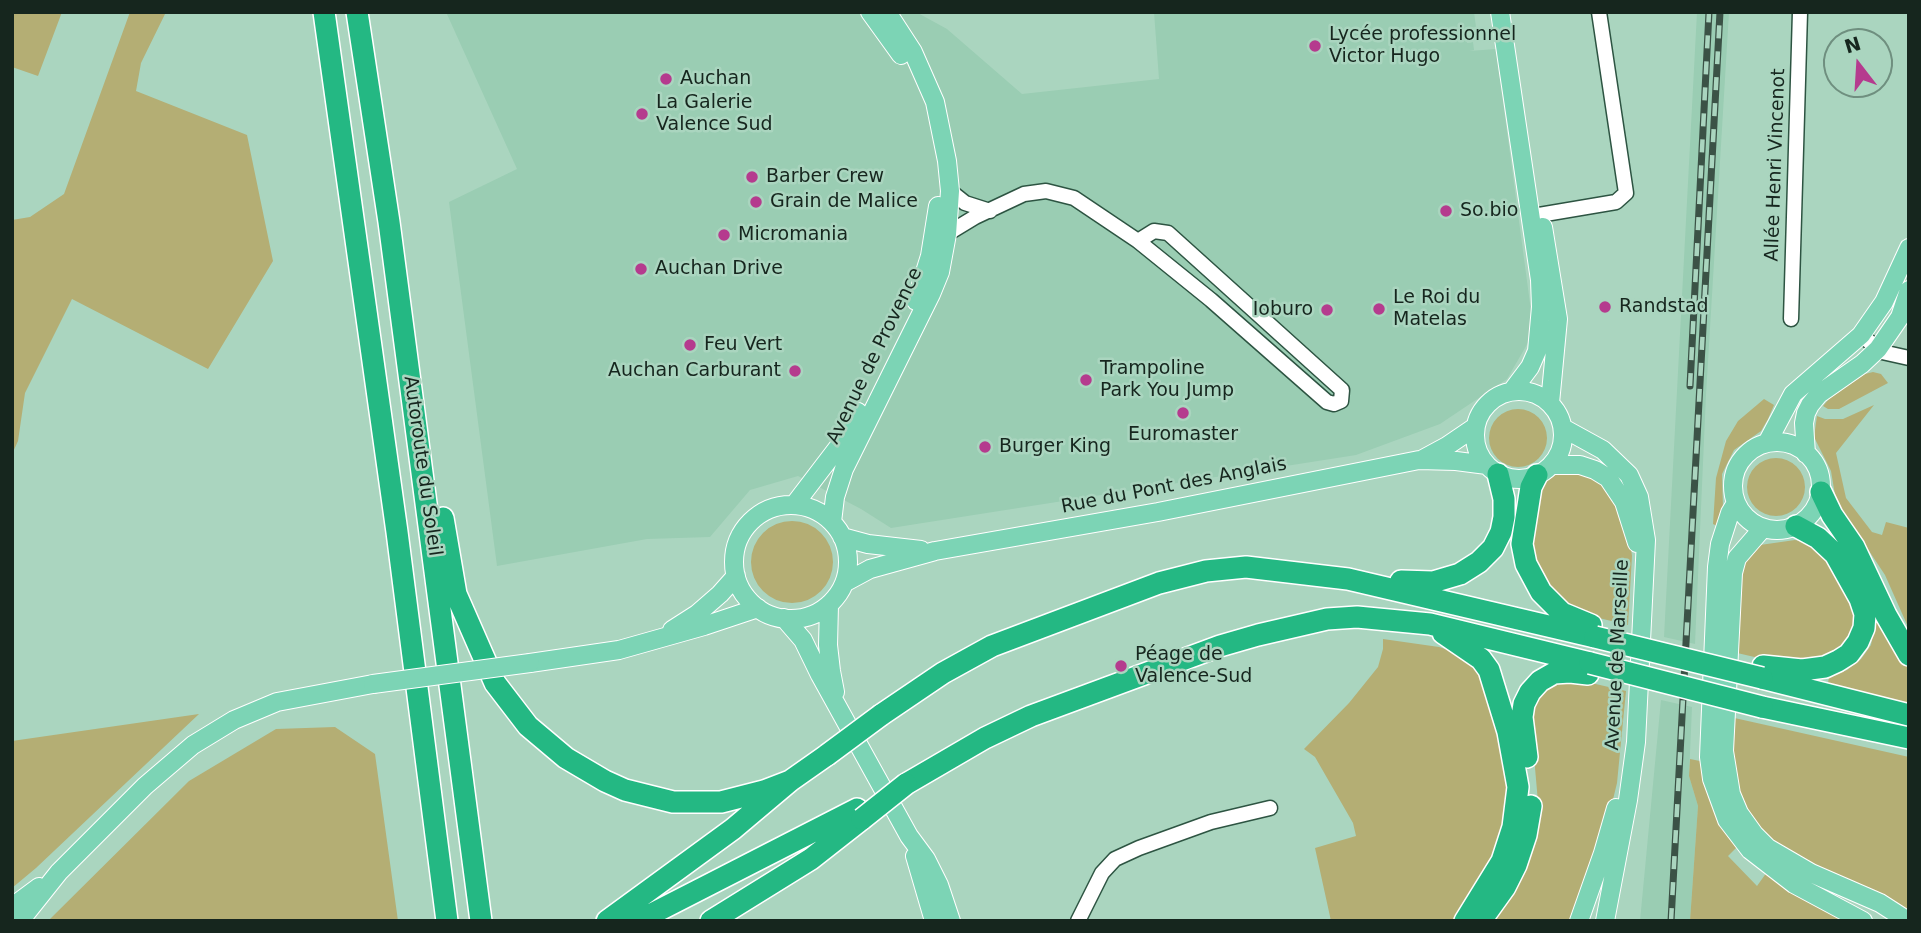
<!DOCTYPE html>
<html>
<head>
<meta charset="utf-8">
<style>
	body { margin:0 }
	#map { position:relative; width:1921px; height:933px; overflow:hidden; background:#aad5bf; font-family:"DejaVu Sans",sans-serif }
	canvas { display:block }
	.frame { position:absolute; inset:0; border:14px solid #16261e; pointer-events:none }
	.north { position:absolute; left:1823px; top:28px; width:70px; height:70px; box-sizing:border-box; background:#aad5bf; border:2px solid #6f8f7f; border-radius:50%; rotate:343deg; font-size:19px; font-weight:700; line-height:28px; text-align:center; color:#16261e }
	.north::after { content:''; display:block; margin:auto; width:24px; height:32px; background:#b53b8e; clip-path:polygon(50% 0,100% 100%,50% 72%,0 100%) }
</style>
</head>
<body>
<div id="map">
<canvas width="1921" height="933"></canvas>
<div class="frame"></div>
<div class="north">N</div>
</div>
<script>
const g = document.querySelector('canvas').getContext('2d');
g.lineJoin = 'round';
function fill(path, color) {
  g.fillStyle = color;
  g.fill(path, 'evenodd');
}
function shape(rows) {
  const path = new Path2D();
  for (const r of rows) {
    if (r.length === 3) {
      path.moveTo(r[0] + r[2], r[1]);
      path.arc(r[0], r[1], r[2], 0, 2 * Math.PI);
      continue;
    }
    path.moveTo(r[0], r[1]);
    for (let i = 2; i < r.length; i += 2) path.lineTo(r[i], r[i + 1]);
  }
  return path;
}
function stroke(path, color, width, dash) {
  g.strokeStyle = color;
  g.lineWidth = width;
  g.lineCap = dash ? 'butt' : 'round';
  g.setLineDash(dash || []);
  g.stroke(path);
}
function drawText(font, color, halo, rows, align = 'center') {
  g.font = font + ' "DejaVu Sans",sans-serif';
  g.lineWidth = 5;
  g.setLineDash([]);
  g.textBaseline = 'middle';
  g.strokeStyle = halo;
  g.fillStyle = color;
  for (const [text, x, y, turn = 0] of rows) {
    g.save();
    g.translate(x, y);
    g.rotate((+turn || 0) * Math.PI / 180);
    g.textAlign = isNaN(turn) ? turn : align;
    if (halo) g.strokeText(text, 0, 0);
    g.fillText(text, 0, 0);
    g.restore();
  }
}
fill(shape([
	[446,12,916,12,947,29,1022,94,1159,79,1154,12,1474,12,1476,27,1466,29,1467,43,1473,42,1474,50,1469,51,1496,49,1531,311,1529,341,1507,379,1440,424,1356,455,891,528,861,509,798,476,750,490,710,537,647,539,497,566,449,202,517,169],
	[1697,12,1729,12,1706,395,1695,644,1664,637],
	[1661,700,1692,707,1689,776,1698,806,1690,921,1640,921]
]), '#9acdb3');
fill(shape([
	[12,12,62,12,38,76,12,67],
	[130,12,166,12,141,63,136,91,247,135,273,261,208,369,72,299,25,393,18,441,12,454,12,220,30,217,64,194],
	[1873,372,1881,374,1888,383,1839,409,1828,409,1823,406,1829,399,1865,374],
	[1764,399,1774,405,1768,419,1761,431,1734,450,1722,474,1723,508,1717,526,1713,524,1716,478,1726,441,1738,421],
	[1874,405,1836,453,1846,498,1872,532,1882,535,1886,522,1909,528,1909,629,1885,575,1836,501,1831,471,1814,437,1817,416,1825,419,1843,419],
	[1518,438,29],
	[1776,487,29],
	[1570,471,1587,474,1603,484,1615,499,1629,534,1632,556,1628,625,1578,613,1558,602,1531,552,1537,498,1543,484,1557,474],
	[792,562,41],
	[1795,540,1810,543,1820,550,1839,575,1855,608,1855,622,1850,637,1841,648,1831,655,1803,661,1763,659,1733,652,1743,564,1749,553,1760,545],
	[1882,622,1894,647,1909,669,1909,704,1828,683,1829,677,1847,670,1861,659,1871,645,1875,623],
	[1383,639,1439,647,1464,655,1475,667,1488,692,1509,774,1502,845,1481,884,1454,921,1331,921,1315,848,1356,836,1353,823,1315,757,1304,749,1349,703,1378,667,1383,649],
	[1559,681,1587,682,1626,691,1617,783,1607,824,1573,921,1487,921,1538,802,1530,711,1544,689],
	[199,714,36,868,12,888,12,741],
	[1730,717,1909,757,1909,913,1778,851,1752,823,1735,786],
	[335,727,375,754,398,921,48,921,189,781,276,729],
	[1690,759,1705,762,1739,845,1728,856,1757,886,1767,872,1845,921,1690,921,1698,806,1689,776]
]), '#b4ae74');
const minor = shape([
	[950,191,965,203,990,211],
	[1539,215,1616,202,1626,193,1599,12],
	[947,234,975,217,1024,194,1046,191,1074,198,1138,241,1211,300,1327,402,1334,404,1341,401,1342,390,1168,233,1154,231,1138,241],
	[1791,319,1800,12],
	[1861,335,1882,352,1909,358],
	[1078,921,1102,873,1115,859,1139,848,1211,822,1270,808]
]);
const major = shape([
	[870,12,901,55],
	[1500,12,1540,280,1541,307,1537,351,1530,367,1512,391],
	[1543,227,1558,319,1550,403],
	[916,301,930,256,938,206],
	[1519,435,44],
	[1563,428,1603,450,1629,475,1639,497,1646,540,1636,742,1628,800,1605,921],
	[1777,486,44],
	[1767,443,1793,394,1861,335,1884,302,1909,248],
	[1806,454,1804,423,1806,413,1810,405,1819,394,1862,364,1878,349,1900,317,1909,290],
	[1423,459,1447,446,1475,427],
	[1551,465,1580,465,1595,470,1608,478,1624,502,1637,543],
	[1736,503,1730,513,1720,544,1717,567,1709,757,1712,779,1727,820,1750,850,1794,884,1863,921],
	[794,505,839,446,858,412],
	[791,562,57],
	[832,522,835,497,844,469,931,294,940,272,947,234,950,191,947,161,935,102,913,52,887,12],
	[1763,528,1737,558,1733,573,1724,751,1731,794,1739,813,1754,834,1768,848,1811,873,1880,903,1908,921],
	[842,537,868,544,921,550],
	[844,583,870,569,935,551,1158,512,1419,460,1456,461,1487,465],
	[829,605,828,645,831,671,835,692],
	[784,618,803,640,820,675,909,836,926,859,939,885,951,921],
	[672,630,697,614,720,594,736,576],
	[530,663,619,650,704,626,758,608],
	[915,856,934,921],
	[12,907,39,887],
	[20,921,59,872,145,786,193,745,234,720,277,702,373,684],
	[1579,921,1603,853,1616,808]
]);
const highway = shape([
	[324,12,397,532,447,921],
	[357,12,389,222,481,921],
	[1537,475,1531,487,1522,544,1526,564,1541,592,1562,613,1591,625],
	[1821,492,1832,515,1854,547,1886,615,1909,655],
	[443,518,456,594,495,683,528,726,566,758,605,781,625,790,673,802,721,802,764,791,790,781],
	[1401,581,1433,582,1460,574,1479,562,1493,548,1501,532,1504,517,1504,499,1498,474],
	[1443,633,1481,659,1489,670,1508,732,1518,787,1513,827,1502,861,1465,921],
	[1763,666,1802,670,1825,667,1838,661,1849,654,1858,642,1864,628,1865,614,1860,599,1835,554,1818,538,1796,526],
	[1762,678,1909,715],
	[1762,707,1909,738],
	[881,715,943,673,992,646,1159,583,1206,571,1246,567,1348,579,1595,637],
	[1527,757,1522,717,1524,704,1530,692,1540,681,1554,673,1570,672,1588,674],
	[906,784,985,738,1031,716,1220,646,1258,635,1327,619,1357,617,1430,624,1590,663],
	[1482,919,1505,887,1516,865,1526,835,1531,806],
	[607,921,733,829,790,781,827,755],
	[638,921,857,809],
	[711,921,811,859,862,819]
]);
stroke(minor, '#2d5442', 17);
stroke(major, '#fff', 20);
stroke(highway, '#fff', 24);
stroke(minor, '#fff', 14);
stroke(major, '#7cd4b5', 18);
stroke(highway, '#24b883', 21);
const rail = shape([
	[1690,386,1709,12],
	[1671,921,1720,12]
]);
stroke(rail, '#3b5246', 7);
stroke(rail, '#aad5bf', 4.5, [13]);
const majorBridge = shape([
	[373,684,530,663]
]);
const highwayBridge = shape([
	[1595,637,1762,678],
	[1590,663,1762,707],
	[827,755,881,715],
	[862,819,906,784]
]);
stroke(majorBridge, '#fff', 20, []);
stroke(highwayBridge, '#fff', 24, []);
stroke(majorBridge, '#7cd4b5', 18);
stroke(highwayBridge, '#24b883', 21);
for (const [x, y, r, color] of [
	[1315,46,7,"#b53b8e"],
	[666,79,7,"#b53b8e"],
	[642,114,7,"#b53b8e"],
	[752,177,7,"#b53b8e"],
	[756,202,7,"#b53b8e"],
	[1446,211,7,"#b53b8e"],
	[724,235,7,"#b53b8e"],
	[641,269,7,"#b53b8e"],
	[1605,307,7,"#b53b8e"],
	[1379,309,7,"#b53b8e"],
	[1327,310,7,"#b53b8e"],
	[690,345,7,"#b53b8e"],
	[795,371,7,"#b53b8e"],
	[1086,380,7,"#b53b8e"],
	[1183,413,7,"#b53b8e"],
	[985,447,7,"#b53b8e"],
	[1121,666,7,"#b53b8e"]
]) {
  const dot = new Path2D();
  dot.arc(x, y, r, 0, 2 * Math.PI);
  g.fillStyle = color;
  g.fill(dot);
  stroke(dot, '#aad5bf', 2.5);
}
drawText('19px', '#16261e', '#aad5bf', [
	["Lycée professionnel",1329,35],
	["Victor Hugo",1329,57],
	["Auchan",680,79],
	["La Galerie",656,103],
	["Valence Sud",656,125],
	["Barber Crew",766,177],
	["Grain de Malice",770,202],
	["So.bio",1460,211],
	["Micromania",738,235],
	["Auchan Drive",655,269],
	["Le Roi du",1393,298],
	["Matelas",1393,320],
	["Randstad",1619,307],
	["Ioburo",1313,310,"right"],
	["Feu Vert",704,345],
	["Trampoline",1100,369],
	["Park You Jump",1100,391],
	["Auchan Carburant",781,371,"right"],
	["Euromaster",1183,435,"center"],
	["Burger King",999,447],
	["Péage de",1135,655],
	["Valence-Sud",1135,677]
], 'left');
drawText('19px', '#16261e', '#aad5bf', [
	["Allée Henri Vincenot",1776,165,-88],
	["Avenue de Provence",875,356,-64],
	["Autoroute du Soleil",422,466,82],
	["Rue du Pont des Anglais",1174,486,-11],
	["Avenue de Marseille",1618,655,-87]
]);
</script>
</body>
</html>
